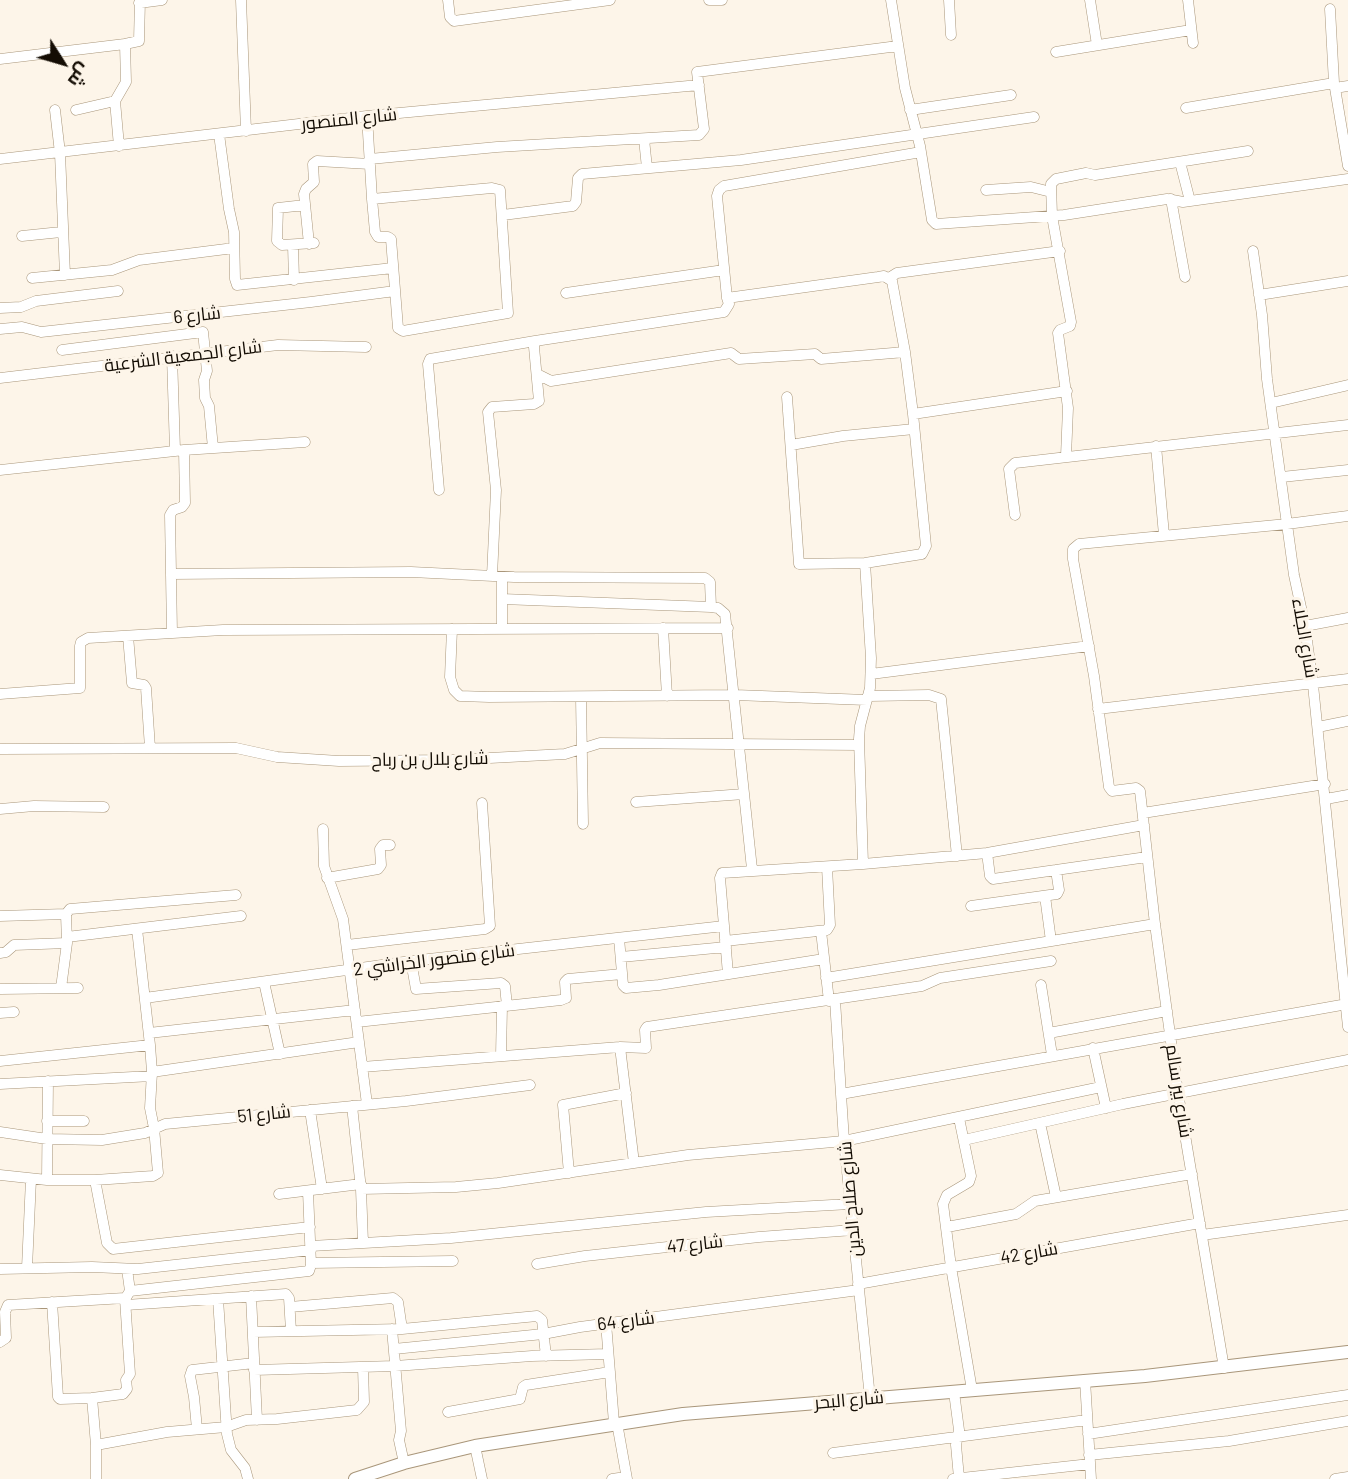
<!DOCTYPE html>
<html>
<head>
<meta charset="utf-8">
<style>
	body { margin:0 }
	#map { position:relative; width:1348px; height:1479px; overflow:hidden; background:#fdf5e9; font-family:Barlow,Cairo,sans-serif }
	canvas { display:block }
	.north { position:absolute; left:28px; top:28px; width:70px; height:70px; -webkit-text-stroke:5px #fdf5e9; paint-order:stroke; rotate:127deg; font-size:19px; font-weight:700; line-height:28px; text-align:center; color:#140d04 }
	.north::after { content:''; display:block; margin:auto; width:24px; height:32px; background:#140d04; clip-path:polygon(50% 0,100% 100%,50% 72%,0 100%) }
</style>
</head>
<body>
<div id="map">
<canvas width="1348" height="1479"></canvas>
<div class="north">ش</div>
</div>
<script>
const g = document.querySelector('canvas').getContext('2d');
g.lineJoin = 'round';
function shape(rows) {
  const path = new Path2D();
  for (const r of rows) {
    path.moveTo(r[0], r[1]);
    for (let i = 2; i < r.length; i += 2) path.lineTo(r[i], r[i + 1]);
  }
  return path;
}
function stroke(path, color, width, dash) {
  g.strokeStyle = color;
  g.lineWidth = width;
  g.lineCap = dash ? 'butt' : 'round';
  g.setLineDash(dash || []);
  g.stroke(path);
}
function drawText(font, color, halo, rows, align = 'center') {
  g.font = font + ' Barlow,Cairo,sans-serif';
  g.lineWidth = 6;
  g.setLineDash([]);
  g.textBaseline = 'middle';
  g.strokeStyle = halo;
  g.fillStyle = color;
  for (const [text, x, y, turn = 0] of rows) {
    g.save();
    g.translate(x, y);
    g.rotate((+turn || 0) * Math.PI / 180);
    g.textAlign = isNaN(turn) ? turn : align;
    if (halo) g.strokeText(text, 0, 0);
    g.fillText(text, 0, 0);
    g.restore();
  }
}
const minor = shape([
	[241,0,246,131],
	[448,0,450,17,454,21,610,0],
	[709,0,722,0],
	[891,0,905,88,920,146,932,220,936,224,1064,215,1167,199,1183,202,1348,179],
	[949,0,951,35],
	[1090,0,1097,45],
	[1188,0,1193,43],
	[139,3,162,0],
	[1330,9,1334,83],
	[1056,52,1191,30],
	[0,59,125,44],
	[1348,86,1335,88,1348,166],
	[1186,108,1334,83,1335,88],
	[55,110,60,153,65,275],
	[76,110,115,101],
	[910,110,1011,95],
	[367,116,372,199,375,232,378,237,388,237,391,239,398,328,403,331,508,313,500,190,492,188,372,199],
	[219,134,229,209,234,232,235,279,237,285,393,268],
	[644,139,647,168],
	[119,146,115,101,126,82,125,44,139,41,140,0],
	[0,159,367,116,699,85],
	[370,159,497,147,699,135,704,129,697,72,898,46],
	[1180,162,1190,201],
	[986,190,1031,187,1051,192],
	[1171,199,1185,277],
	[305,205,278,208,277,241,282,245,314,243],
	[503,215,573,206,576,202,578,178,582,174,741,160,1034,117],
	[22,236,61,232],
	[309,244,304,194,306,189,314,182,313,164,317,161,370,164],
	[293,245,294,280],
	[1253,251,1262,315,1267,379,1294,575,1305,626,1313,685,1348,1027],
	[32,278,112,270,139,260,234,248],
	[889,278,897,273,1060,251],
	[566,293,724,270],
	[1259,295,1348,281],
	[0,308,21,307,36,301,118,291],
	[0,329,22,327,41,332,311,302,395,291],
	[62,350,203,332,207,371,204,380,205,398,209,406,213,448],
	[172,356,175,450],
	[537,374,551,381,731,353,739,359,815,354,821,359,905,352],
	[0,378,278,345,366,347],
	[787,397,799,564,865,563,922,554,926,546,913,414,905,352,892,281,884,276,878,277,727,298,717,196,719,190,724,186,921,152],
	[1271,403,1348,385],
	[913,414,1067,391],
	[791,445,843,436,914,429],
	[1156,446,1164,535],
	[1066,456,1068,408,1058,333,1060,330,1070,326,1071,322,1052,216,1051,184,1056,179,1086,173,1095,175,1248,151],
	[0,470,184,450,305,442],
	[1282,477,1348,470],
	[439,490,428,364,430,359,535,341],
	[1015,515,1009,469,1015,463,1348,425],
	[171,574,411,572,514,577,705,578,710,582,711,607],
	[492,576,496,490,488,412,492,407,534,404,539,401,534,347,535,341,724,312,729,304,727,298],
	[502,577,502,629],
	[502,599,711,607,718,608,725,614,752,869],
	[1305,626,1348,618],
	[663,628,667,696],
	[452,629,450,677,454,690,460,696,489,697,735,695,867,700],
	[172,633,170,515,173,510,182,507,185,503,184,450],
	[128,636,132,683,144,685,146,688,150,748],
	[871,674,1089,646],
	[0,694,80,688,80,646,81,642,88,638,223,630,728,628],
	[869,696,929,695,941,699,957,856],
	[581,697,583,824],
	[1098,709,1348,679],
	[1318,727,1348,721],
	[0,749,236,748,277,757,339,761,452,760,565,754,600,743,859,745],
	[1326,799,1348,795],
	[636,802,744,794],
	[0,809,34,806,104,807],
	[1143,813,1325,784],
	[323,829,324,866,343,919,367,1104],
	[987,853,990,876,993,879,1147,857],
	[863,864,987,853,1144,825],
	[327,878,378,869,381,865,380,849,383,845,390,845],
	[1045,896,1051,941],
	[971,906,1057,894,1059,890,1056,870],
	[0,916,66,914,70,909,236,895],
	[821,931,829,1001],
	[67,937,241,916],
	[619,938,623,985,626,988,659,985,824,959],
	[725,941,827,930,830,925,827,867],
	[347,945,485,929,490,926,482,803],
	[0,953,6,952,14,945,67,943],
	[621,957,726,947],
	[411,961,416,989,501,983,505,986,507,1006],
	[728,974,720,878,722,873,863,864,859,739,860,726,870,688,871,658,865,563],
	[826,978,1155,924],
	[264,982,280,1054],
	[1041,985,1052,1055],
	[61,988,67,943,66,914],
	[0,989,78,988],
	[145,998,411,961,724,926],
	[835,1000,844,1141,870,1398],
	[0,1013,14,1012],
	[357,1022,561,1000,566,998,565,982,568,979,622,974],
	[149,1033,355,1010],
	[1049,1033,1167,1011],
	[620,1047,634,1163],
	[1093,1048,1106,1108],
	[501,1056,502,1006],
	[0,1061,150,1045],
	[362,1067,620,1047,646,1048,645,1030,647,1027,922,986,940,978,1051,961],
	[152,1072,359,1042],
	[0,1084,152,1076],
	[841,1094,1347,1004],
	[352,1106,361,1189,363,1243],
	[310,1110,322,1189],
	[959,1118,971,1176,969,1182,947,1195,943,1204,951,1267,972,1390],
	[47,1121,84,1121],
	[1040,1123,1056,1197],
	[0,1132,47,1139,102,1140,145,1133,165,1124,406,1101,530,1085],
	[964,1140,1123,1104,1348,1060],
	[569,1173,563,1105,626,1093],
	[0,1175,47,1180,95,1180,153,1176,158,1173,154,1128,150,1108,152,1072,150,1045,137,929],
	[47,1180,48,1081],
	[95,1180,107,1243,113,1249,310,1227],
	[361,1189,456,1187,498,1183,688,1155,844,1141,1101,1087],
	[279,1194,361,1184],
	[947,1227,1016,1214,1035,1201,1192,1174],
	[1202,1235,1348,1215],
	[311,1246,451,1238,706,1212,850,1204],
	[311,1263,453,1261],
	[537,1264,585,1256,759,1237,853,1230],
	[27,1268,31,1179],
	[0,1269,92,1267,138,1269,311,1250],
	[858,1284,1200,1223],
	[130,1291,309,1271,311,1265,308,1191],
	[251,1296,257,1420],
	[218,1299,227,1434,231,1450,245,1468,248,1479],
	[52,1302,58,1397,60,1399,92,1398],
	[126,1305,286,1294,289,1298,291,1331],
	[290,1307,393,1298,398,1302,402,1329],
	[606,1323,614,1423],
	[392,1329,401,1431,399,1440,404,1463],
	[253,1332,402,1329,537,1316,542,1320,546,1356],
	[0,1342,6,1338,5,1312,8,1305,125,1298],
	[394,1349,543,1334,580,1327,859,1290],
	[1224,1368,1178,1093,1155,924,1140,791,1136,788,1112,791,1109,787,1094,676,1073,559,1073,549,1079,544,1287,524,1348,516],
	[254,1370,395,1366,532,1356,608,1354],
	[1085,1380,1091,1479],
	[954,1392,959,1430,956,1445,959,1478],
	[448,1412,520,1399,523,1387,526,1385,610,1372],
	[617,1423,627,1479],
	[197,1429,194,1397,190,1376,192,1370,254,1363],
	[1088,1434,1348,1395],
	[96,1445,167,1432,226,1427,246,1420,277,1419,357,1410,364,1402,363,1367],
	[475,1446,482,1479],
	[833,1453,1087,1420],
	[1089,1455,1229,1441,1348,1421],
	[96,1479,96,1445,92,1398,123,1394,127,1389,126,1380,130,1374,125,1299,130,1291,127,1269],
	[612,1479,626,1477],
	[953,1479,1090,1464],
	[1335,1479,1348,1477]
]);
const tertiary = shape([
	[355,1479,404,1463,475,1446,683,1414,1145,1376,1348,1352]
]);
stroke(minor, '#a9967a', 11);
stroke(tertiary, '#a9967a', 14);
stroke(minor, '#fff', 10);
stroke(tertiary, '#fff', 12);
drawText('18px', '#140d04', '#fdf5e9', [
	["شارع المنصور",349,119,-6],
	["شارع 6",197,315,-6],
	["شارع الجمعية الشرعية",183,356,-7],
	["شارع الجلاء",1305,638,80],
	["شارع بلال بن رباح",430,759,-1],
	["شارع منصور الخراشي 2",434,960,-7],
	["شارع بير سالم",1179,1091,81],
	["شارع 51",264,1114,-6],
	["شارع صلاح الدين",850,1199,-95],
	["شارع 47",695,1244,-6],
	["شارع 42",1029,1253,-10],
	["شارع 64",626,1321,-7],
	["شارع البحر",849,1400,-5]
]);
</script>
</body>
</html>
